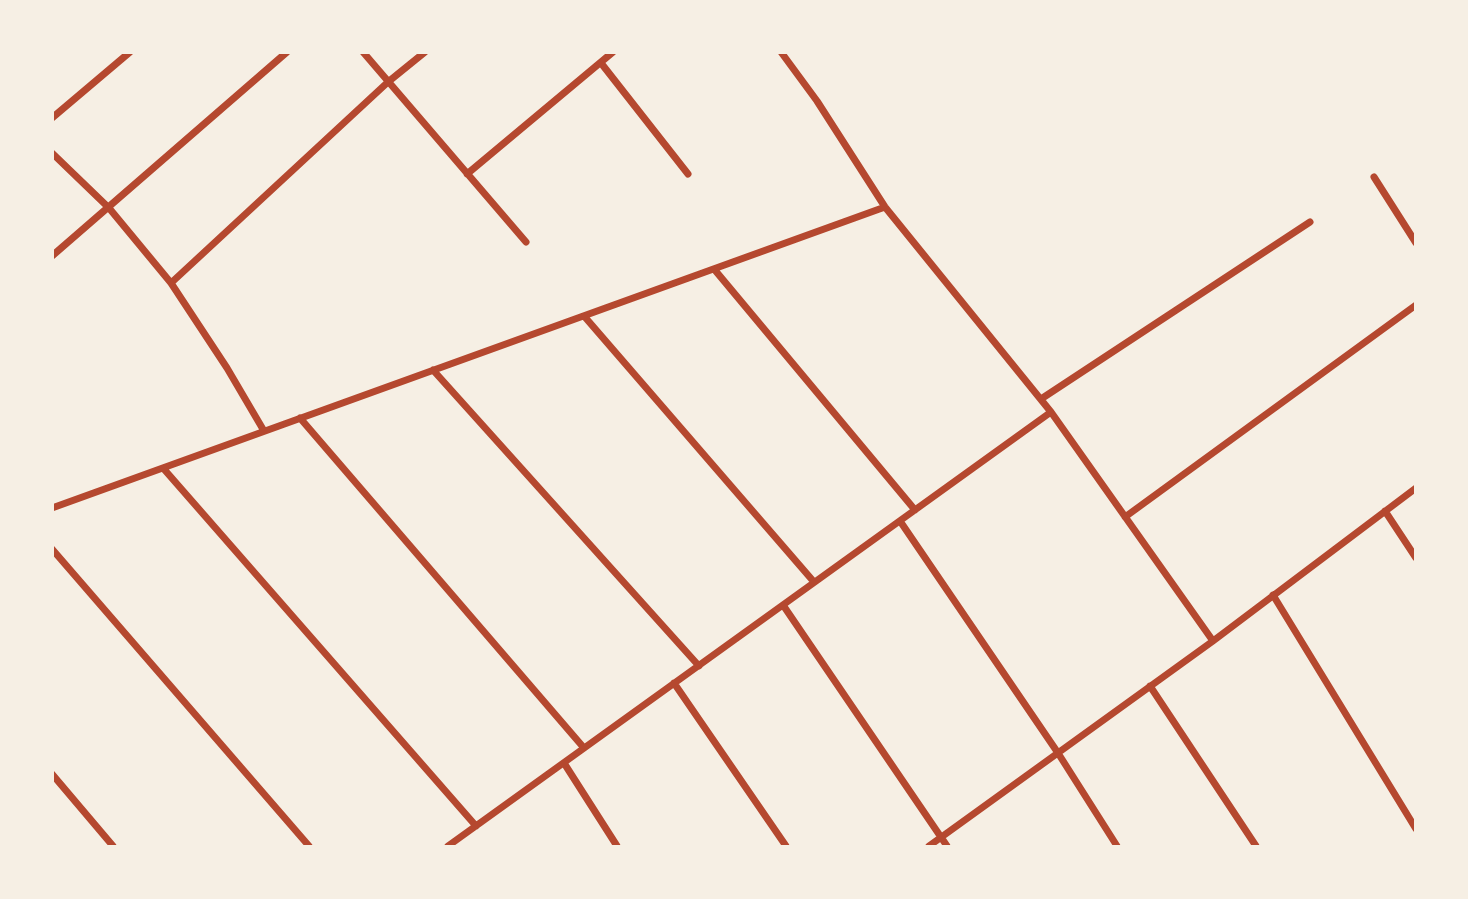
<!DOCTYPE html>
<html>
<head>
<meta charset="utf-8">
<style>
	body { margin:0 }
	#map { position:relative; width:1468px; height:899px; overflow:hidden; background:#f6efe4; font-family:"Exo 2",sans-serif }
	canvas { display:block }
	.frame { position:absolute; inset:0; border:54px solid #f6efe4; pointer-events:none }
</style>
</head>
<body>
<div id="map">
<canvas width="1468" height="899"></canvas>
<div class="frame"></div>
</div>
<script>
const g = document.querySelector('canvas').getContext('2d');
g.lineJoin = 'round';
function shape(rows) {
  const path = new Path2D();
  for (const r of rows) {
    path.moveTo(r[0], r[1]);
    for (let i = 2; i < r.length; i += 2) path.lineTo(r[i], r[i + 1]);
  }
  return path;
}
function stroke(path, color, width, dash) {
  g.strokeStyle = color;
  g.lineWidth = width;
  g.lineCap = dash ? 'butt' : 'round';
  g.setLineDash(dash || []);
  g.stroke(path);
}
stroke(shape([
	[363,52,526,242],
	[781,52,817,101,885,207,1051,412,1213,641],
	[601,63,688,174],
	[52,118,130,52],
	[52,153,109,208,171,283,227,368,264,431],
	[467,174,613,52],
	[1374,177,1416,243],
	[52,256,287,52],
	[714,269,915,510],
	[171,283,388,82,425,52],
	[584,316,814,582],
	[433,370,699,666],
	[1041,399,1310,222],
	[300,418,584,748],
	[163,468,476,826],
	[52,508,885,207],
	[1385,511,1416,558],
	[1125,517,1416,305],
	[900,521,1058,753,1117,846],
	[52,549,309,846],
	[1273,595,1416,829],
	[783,605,947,846],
	[674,683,786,846],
	[1150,686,1256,846],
	[564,763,617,846],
	[52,774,113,846],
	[448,846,1051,412],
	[929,846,1213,641,1416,488]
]), '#b5482f', 7);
</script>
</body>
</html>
